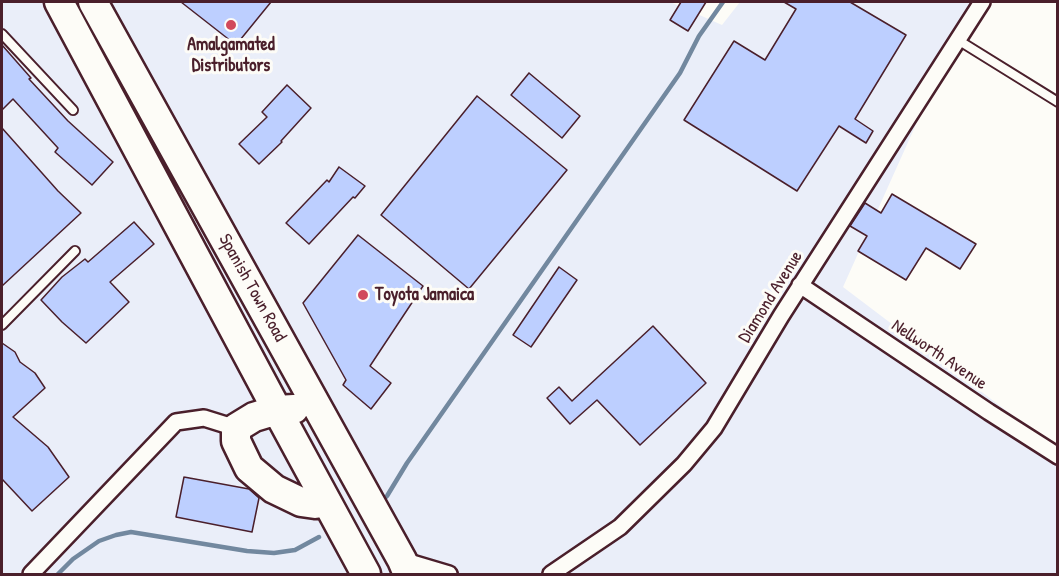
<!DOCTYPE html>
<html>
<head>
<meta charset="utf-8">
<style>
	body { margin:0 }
	#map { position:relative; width:1059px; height:576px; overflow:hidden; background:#fdfcf7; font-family:"Patrick Hand",sans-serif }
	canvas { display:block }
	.frame { position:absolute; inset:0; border:3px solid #4a1f2b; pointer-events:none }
</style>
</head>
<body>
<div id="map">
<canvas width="1059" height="576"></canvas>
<div class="frame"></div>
</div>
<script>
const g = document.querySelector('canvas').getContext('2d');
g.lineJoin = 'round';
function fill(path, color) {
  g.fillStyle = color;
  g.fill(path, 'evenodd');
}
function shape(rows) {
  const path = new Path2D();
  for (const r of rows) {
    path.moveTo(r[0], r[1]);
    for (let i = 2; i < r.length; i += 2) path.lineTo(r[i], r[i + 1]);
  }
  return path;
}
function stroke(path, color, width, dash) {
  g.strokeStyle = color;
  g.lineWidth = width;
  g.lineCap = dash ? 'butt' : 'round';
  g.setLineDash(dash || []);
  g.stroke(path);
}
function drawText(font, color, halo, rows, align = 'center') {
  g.font = font + ' "Patrick Hand",sans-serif';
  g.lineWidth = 6;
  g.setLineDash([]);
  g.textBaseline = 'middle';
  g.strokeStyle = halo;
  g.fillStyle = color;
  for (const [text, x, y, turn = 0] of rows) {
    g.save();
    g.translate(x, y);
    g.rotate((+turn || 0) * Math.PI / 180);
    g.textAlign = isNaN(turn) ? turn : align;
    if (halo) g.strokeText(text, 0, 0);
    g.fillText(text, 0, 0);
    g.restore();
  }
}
fill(shape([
	[2,2,670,2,722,25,740,2,971,2,843,287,1057,449,1057,574,2,574]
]), '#eaeef9');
stroke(shape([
	[384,499,387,496,407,463,680,73,699,36,723,2],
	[58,574,73,559,99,541,116,535,131,532,247,551,274,553,295,550,319,537]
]), '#72889f', 4.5);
const building = shape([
	[181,2,271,2,236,45,181,2],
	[681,2,706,2,688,31,670,20,681,2],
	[784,2,850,2,906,35,855,119,873,131,866,143,839,126,797,191,684,120,734,41,765,60,796,9,784,2],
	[2,45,31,78,29,79,68,121,113,162,92,185,55,152,58,148,13,99,2,110,2,45],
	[529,73,580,116,562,138,511,95,529,73],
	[287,85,311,108,281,141,282,142,259,164,239,144,267,117,262,112,287,85],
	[477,96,567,170,469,289,381,215,477,96],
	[2,128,58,191,81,213,2,286,2,128],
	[339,167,365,186,355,198,353,197,309,244,286,223,327,180,329,182,339,167],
	[892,194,976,244,960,269,926,248,906,280,858,251,867,236,850,226,865,203,881,213,892,194],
	[134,222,154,244,110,282,129,302,86,343,62,322,41,300,62,277,85,259,88,262,134,222],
	[358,235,423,286,370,366,391,383,371,409,343,385,346,380,303,303,358,235],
	[559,267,577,280,531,347,513,335,559,267],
	[653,326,706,383,640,445,597,400,570,424,547,398,559,387,572,401,653,326],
	[2,343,15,352,20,362,35,373,45,388,13,417,48,447,69,477,32,511,2,479,2,343],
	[184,477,249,489,259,498,252,532,176,517,184,477]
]);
fill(building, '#bdcfff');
stroke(building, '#4a1f2b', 1.5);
const lane = shape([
	[2,34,73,110],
	[958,40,1058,102],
	[2,325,75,251]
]);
const street = shape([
	[800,285,989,412,1058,456],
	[402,560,449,574],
	[31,574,176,422,204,418,236,428],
	[551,574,620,527,684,464,714,428,781,316,982,2]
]);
const highway = shape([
	[59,2,277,410,366,574],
	[93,2,402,560,408,574],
	[294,409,277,410,254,417,236,428,236,441,249,468,274,489,301,502,315,504,326,501]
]);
stroke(lane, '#4a1f2b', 12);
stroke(street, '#4a1f2b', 20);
stroke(highway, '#4a1f2b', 33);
stroke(lane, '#fdfcf7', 8);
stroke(street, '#fdfcf7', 15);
stroke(highway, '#fdfcf7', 28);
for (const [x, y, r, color] of [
	[231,25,6,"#d1495b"],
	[363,295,6,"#d1495b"]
]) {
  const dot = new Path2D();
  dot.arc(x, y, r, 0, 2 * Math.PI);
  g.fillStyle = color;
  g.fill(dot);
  stroke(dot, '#fdfcf7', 2);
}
drawText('bold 18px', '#4a1f2b', '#fdfcf7', [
	["Amalgamated",231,45],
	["Distributors",231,66],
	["Toyota Jamaica",375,295,"left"]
]);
drawText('18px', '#4a1f2b', '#fdfcf7', [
	["Spanish Town Road",252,288,61],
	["Diamond Avenue",771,297,-58],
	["Nellworth Avenue",939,355,34]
]);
</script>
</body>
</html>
